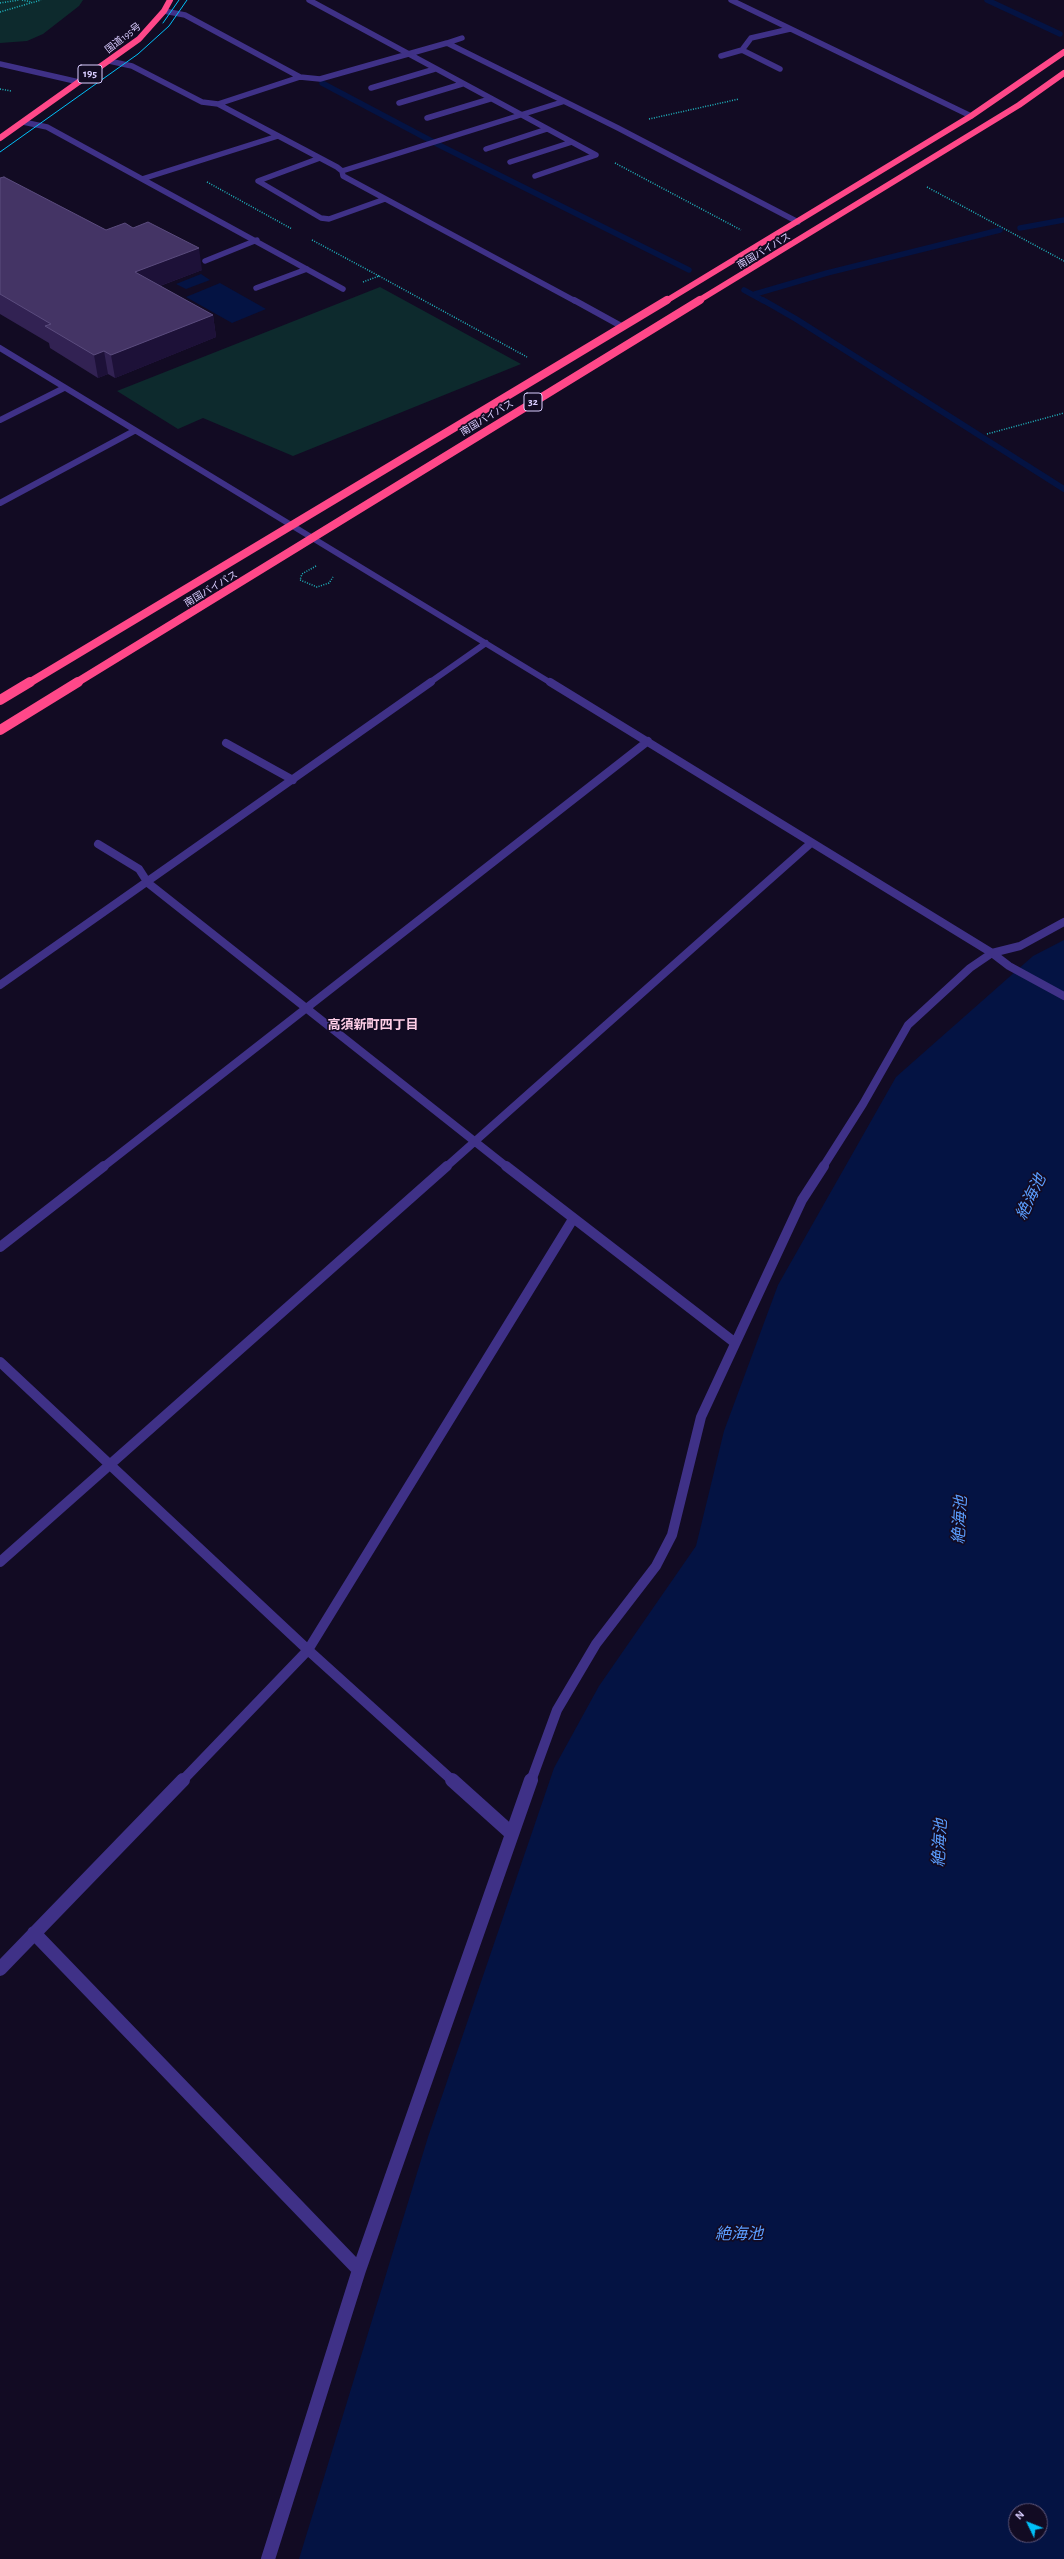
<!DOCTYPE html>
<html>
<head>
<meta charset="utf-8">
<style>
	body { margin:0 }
	#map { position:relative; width:1064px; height:2559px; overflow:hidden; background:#120b23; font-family:"Alegreya Sans",sans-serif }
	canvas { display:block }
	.north { position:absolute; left:1008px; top:2503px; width:40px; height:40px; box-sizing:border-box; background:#120b23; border:1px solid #62597b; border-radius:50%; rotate:313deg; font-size:11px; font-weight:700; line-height:16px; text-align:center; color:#d9cdff }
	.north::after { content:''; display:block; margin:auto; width:14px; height:18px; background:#00c0f8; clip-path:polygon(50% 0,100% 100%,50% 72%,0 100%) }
</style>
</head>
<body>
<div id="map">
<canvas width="1064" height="2559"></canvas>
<div class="north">N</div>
</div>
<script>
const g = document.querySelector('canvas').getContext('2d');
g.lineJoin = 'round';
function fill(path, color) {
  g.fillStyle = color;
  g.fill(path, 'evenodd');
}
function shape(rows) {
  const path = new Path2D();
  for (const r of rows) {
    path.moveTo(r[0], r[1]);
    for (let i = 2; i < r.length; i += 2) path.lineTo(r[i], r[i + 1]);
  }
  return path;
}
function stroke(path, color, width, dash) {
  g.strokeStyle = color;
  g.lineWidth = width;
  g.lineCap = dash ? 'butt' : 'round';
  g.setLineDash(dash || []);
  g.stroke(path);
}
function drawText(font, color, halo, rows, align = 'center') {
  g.font = font + ' "Alegreya Sans","Noto Sans JP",sans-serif';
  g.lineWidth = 3.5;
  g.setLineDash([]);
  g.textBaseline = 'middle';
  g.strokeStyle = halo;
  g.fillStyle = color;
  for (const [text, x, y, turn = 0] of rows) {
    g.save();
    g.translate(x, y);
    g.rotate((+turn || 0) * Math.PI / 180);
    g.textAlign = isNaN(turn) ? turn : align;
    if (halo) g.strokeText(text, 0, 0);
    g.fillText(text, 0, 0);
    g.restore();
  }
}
fill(shape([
	[0,0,83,0,79,6,43,34,27,41,0,43],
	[380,287,521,364,293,456,203,418,178,429,117,391]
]), '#0d2a2d');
fill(shape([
	[201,274,210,280,186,289,176,284],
	[220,283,266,309,232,323,186,297],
	[1064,940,1064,2559,299,2559,428,2137,554,1768,599,1686,696,1546,724,1431,778,1285,896,1077,1033,956],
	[1016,2511,1040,2511,1040,2535,1016,2535]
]), '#041343');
stroke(shape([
	[987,0,1060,34],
	[322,83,441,146,689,270],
	[1020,228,1064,220],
	[744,290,764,301],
	[755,294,827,273,1000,230]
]), '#041343', 5.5);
stroke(shape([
	[763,300,796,319,1064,489]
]), '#041343', 6);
stroke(shape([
	[22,0,32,2],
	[0,3,19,0],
	[0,12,41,0],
	[0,89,11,91],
	[649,119,739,99],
	[615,163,741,230],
	[207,182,292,229],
	[927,187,1064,261],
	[312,240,379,276],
	[363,282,379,276,527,357],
	[987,434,1064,413],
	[316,566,302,574,300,580,317,587,329,583,333,577]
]), '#20b5bf', 1.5, [1, 1.5]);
stroke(shape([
	[309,0,596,155,535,176],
	[731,0,971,116],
	[164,11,185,15,300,77],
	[447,43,462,38],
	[721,56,742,50],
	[109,61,132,66,202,102,218,104,337,167,342,171,343,176,575,301],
	[0,64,79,82],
	[780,69,742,50,751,38,790,29],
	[371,88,435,69],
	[399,103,462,84],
	[218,104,300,77,320,79,447,43,618,128,798,222],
	[427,118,490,99],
	[23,122,47,127,343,289],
	[486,149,547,129],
	[320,158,258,181,321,218,329,219,385,199],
	[510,162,572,142],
	[342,171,562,102],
	[142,179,278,136],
	[205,261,257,240],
	[256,288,307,269]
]), '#3f3187', 5.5);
stroke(shape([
	[574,300,623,327],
	[0,348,551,683],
	[0,420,64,388],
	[0,503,134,431],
	[429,683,486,643]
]), '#3f3187', 6);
stroke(shape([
	[550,682,992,953,1009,966,1064,996],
	[226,743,293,780],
	[98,844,139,869,148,883,507,1167],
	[0,985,431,682],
	[103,1167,648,741],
	[446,1167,811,843],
	[823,1167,863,1104,908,1025,970,968,992,953,1020,946,1064,922]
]), '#3f3187', 8);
stroke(shape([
	[506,1166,734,1342],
	[0,1247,104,1166],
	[0,1362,308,1650,453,1781],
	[0,1562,447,1166],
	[182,1781,308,1650,573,1219],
	[531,1781,557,1710,596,1644,656,1566,672,1535,701,1417,802,1200,824,1166]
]), '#3f3187', 10);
stroke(shape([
	[452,1780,511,1833],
	[34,1933,359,2270],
	[0,1969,183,1780],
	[268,2559,359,2270,531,1780]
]), '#3f3187', 14);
stroke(shape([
	[0,138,139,39,164,11,170,0],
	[666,301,971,116,1064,52],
	[698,301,1019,105,1064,73]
]), '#ff4889', 6);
stroke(shape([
	[29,683,667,300],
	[76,683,700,300]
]), '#ff4889', 8);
stroke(shape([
	[0,700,30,682],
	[0,730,78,682]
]), '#ff4889', 10);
stroke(shape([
	[163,23,179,0],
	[0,152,138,54,169,26,187,0]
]), '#00c0f8', 1);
fill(shape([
	[0,178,106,230,202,270,160,286,213,315,216,337,115,378,108,374,98,378,50,348,49,343,0,314]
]), '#322253');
fill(shape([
	[199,248,202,270,138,294,135,272],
	[213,315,216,337,115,378,111,355],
	[104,351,108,374,98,378,94,355]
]), '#1d1138');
const building = shape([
	[4,177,106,230,125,223,133,228,148,222,199,248,135,272,213,315,111,355,104,351,94,355,45,326,51,324,0,294,0,178,4,177]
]);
fill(building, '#443465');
stroke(building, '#5b4c7e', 1);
drawText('10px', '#d9cdff', '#120b23', [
	["国道195号",123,38,-38],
	["南国バイパス",764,251,-31],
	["南国バイパス",487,418,-31],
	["南国バイパス",211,589,-31]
]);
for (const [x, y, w] of [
	[90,74,24],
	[533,402,18]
]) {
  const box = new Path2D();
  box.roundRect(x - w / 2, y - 9, w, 18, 3);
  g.fillStyle = '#120b23';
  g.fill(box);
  stroke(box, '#d9cdff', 1);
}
drawText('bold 11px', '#d9cdff', null, [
	["195",90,74],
	["32",533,402]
]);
drawText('bold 13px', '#ffcfe7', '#120b23', [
	["高須新町四丁目",373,1025]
]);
drawText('italic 16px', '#5b9eff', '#120b23', [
	["絶海池",1031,1197,-64],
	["絶海池",960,1520,-87],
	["絶海池",940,1843,-87],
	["絶海池",739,2234]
]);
</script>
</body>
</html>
